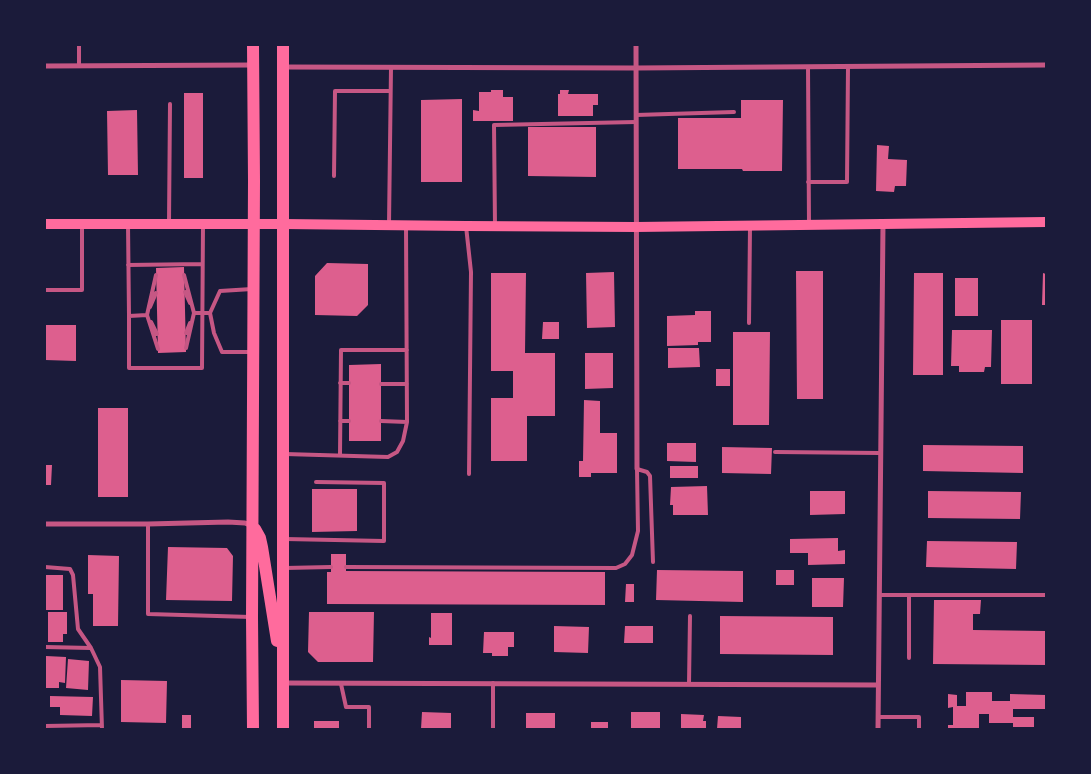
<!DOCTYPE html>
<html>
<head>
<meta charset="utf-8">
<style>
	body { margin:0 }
	#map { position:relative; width:1091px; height:774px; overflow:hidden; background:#1b1b3a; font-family:Spectral,serif }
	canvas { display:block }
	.frame { position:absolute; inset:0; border:46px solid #1b1b3a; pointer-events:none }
</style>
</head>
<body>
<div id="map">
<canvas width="1091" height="774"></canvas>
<div class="frame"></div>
</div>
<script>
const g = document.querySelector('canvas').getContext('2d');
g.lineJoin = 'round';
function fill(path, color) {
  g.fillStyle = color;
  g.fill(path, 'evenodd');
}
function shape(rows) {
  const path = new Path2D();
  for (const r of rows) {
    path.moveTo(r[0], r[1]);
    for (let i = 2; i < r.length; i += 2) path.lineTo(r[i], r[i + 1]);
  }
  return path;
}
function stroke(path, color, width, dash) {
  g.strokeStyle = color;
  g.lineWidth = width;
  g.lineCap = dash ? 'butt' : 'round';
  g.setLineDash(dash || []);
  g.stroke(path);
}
fill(shape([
	[491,90,503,90,503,97,513,97,513,121,473,121,473,110,479,111,479,92,491,92],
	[560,90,569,90,568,94,598,94,598,105,593,105,593,116,558,116,558,94,560,94],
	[184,93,203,93,203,178,184,178],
	[462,99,462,182,421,182,421,100],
	[741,100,783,100,782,171,743,171,742,169,678,169,678,118,741,118],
	[137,110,138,175,108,175,107,111],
	[528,127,596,127,596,177,528,176],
	[877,145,889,146,888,159,907,160,906,186,895,186,894,192,876,191],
	[327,263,368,264,368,305,357,316,315,315,315,276],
	[184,267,186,352,158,353,156,268],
	[796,271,823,271,823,399,797,399],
	[614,272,615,327,587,328,586,273],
	[491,273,526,273,525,353,555,353,555,416,527,416,527,461,491,461,491,398,513,398,513,371,491,371],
	[914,273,943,273,943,375,913,375],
	[1043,273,1046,274,1046,305,1042,305],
	[955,278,978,278,978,316,955,316],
	[695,311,711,311,711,342,698,342,698,345,667,346,667,316,695,315],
	[1001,320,1032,320,1032,384,1001,384],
	[543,322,559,322,559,339,542,339],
	[45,325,76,325,76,361,45,360],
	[952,330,992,330,991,367,985,367,984,372,959,372,959,366,951,366],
	[733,332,770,332,769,425,733,425],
	[668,348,699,348,700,367,668,368],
	[585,353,613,353,613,388,585,389],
	[381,364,381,441,349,441,349,365],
	[716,369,730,369,730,386,716,386],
	[584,400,600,401,600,433,617,433,617,473,591,473,591,477,579,477,579,461,583,461],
	[98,408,128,408,128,497,98,497],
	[667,443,696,443,696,462,667,461],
	[923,445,1023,446,1023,473,923,471],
	[722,447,772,448,771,474,722,473],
	[45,465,52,465,51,485,45,485],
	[670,466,698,466,698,478,670,478],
	[707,486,708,515,673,515,673,505,670,505,671,487],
	[312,489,357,489,357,531,312,532],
	[810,491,845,491,845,514,810,515],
	[928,491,1021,492,1020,519,928,518],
	[838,538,838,551,845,550,845,564,808,565,808,553,790,553,790,539],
	[927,541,1017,542,1016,569,926,567],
	[168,547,227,548,233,556,232,601,166,600],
	[331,554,346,554,346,571,605,572,605,605,327,604,327,572,331,572],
	[88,555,119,556,118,626,93,626,93,594,88,594],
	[657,570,743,571,743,602,656,600],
	[776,570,794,570,794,585,776,585],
	[45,575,63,575,63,610,45,610],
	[812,578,844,578,843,607,812,607],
	[626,584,634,584,634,602,625,602],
	[934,600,981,600,980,614,973,614,973,630,1046,631,1046,665,933,664],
	[48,612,67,612,67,634,63,634,63,642,48,642],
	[309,612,374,612,373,662,318,662,308,652],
	[431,613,452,613,452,645,429,645,429,637,431,638],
	[720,616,833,617,833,655,720,654],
	[554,626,589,627,588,653,554,652],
	[625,626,653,626,653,643,624,643],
	[484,632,514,632,514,647,508,647,508,656,492,656,492,653,483,653],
	[46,656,66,657,65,683,59,682,59,688,45,688],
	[68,659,89,661,88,690,66,688],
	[121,680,167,681,166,723,121,722],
	[966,692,992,692,992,701,1010,701,1010,694,1046,695,1046,709,1013,709,1013,717,1034,717,1034,727,1013,727,1013,723,989,723,989,714,979,714,979,728,948,729,948,725,953,725,953,707,948,708,948,694,957,695,957,706,966,706],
	[50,696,93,697,92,716,60,715,60,707,50,707],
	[422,712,451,713,451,729,421,729],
	[631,712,660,712,660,729,631,729],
	[526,713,555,713,555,729,526,729],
	[681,714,704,715,703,721,706,721,706,729,681,729],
	[182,715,191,715,191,729,182,729],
	[718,716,741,717,741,729,717,729],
	[314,721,339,721,339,729,314,729],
	[591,722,608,722,608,729,591,729]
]), '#dd5f8e');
stroke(shape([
	[79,66,79,45],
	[808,67,809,224],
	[636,115,734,112],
	[334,176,335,91,390,91],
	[808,182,847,182,848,67],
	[169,222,170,104],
	[128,224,129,316,147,315],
	[389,224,391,68],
	[466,226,471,272,469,474],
	[495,226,494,125,636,122],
	[128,265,202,264],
	[156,275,147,315,158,349],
	[184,275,194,313,186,348],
	[45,290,82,290,82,224],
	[185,292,190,303],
	[150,307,156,293],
	[194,313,210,313,220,291,252,289],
	[210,313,214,333,222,352,252,352],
	[129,316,129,368,202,368,203,224],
	[151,322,157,334],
	[749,323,750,227],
	[186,333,190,323],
	[340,383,349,383],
	[381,384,407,384],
	[340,421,349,421],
	[381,421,407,422],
	[775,452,880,453],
	[285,454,388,457,397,452,403,441,407,422,406,226],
	[340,455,341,350,407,350],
	[148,524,148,614,251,617],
	[285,539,384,541,384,483,316,482],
	[45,567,70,569,73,575,78,629,91,648,100,667,102,729],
	[346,567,616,568,625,564,632,555,638,531,637,469,647,472,650,476,653,562],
	[285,568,331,567],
	[879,595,1046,595],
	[45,647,91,648],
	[909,658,909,595],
	[341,684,346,707,369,707,369,729],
	[689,684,690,616],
	[878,717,919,717,919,729],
	[45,726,102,725],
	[493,729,493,683]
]), '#c65784', 4);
stroke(shape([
	[636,45,637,469],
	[45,66,253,65],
	[284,67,636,68,1046,65],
	[45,524,148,524,228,522,245,523,252,526],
	[284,683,878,685],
	[878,729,883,224]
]), '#c65784', 5);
stroke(shape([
	[45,224,283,224,466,226,636,227,1046,222]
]), '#ff6b9d', 10);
stroke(shape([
	[253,45,254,181,252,617,253,729],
	[255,529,260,538,262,547,277,641],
	[283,729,283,45]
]), '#ff6b9d', 12);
</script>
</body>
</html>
